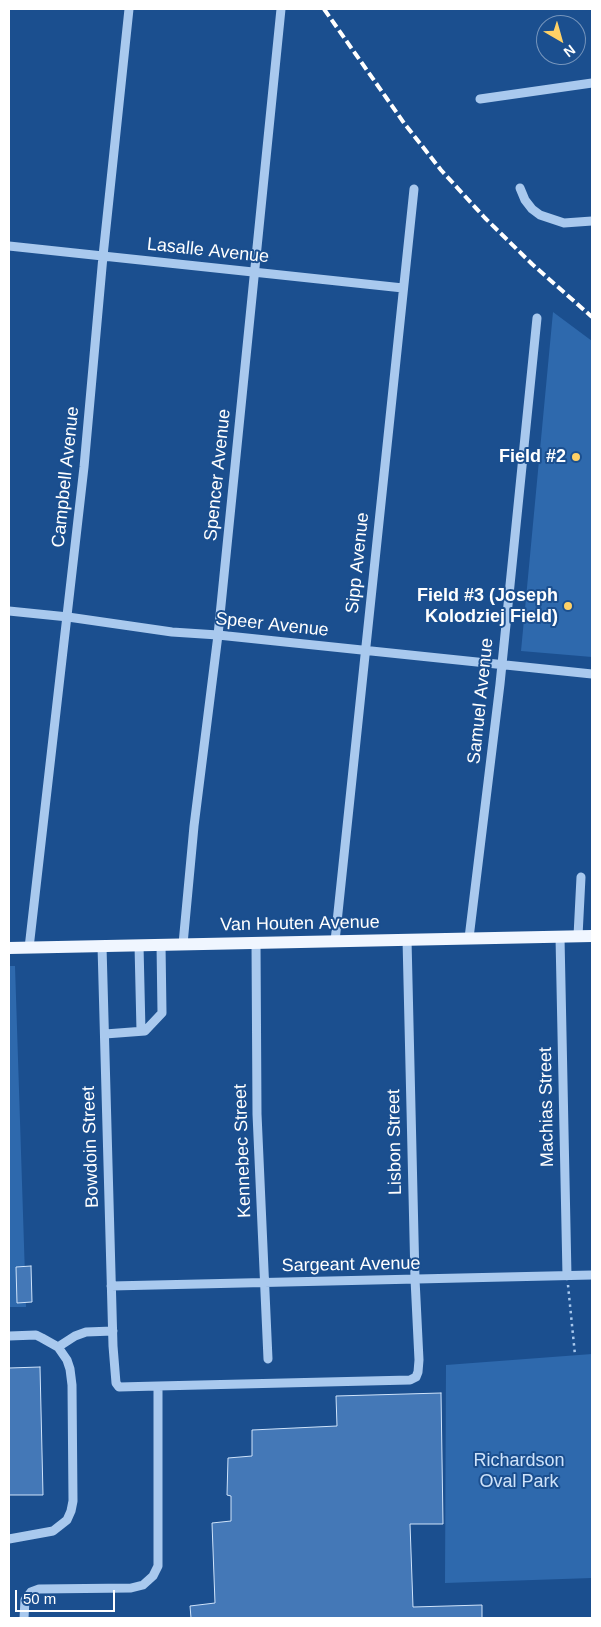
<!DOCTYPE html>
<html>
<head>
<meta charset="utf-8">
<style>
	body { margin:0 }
	#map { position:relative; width:601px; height:1627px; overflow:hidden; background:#1b4f8f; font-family:Arial,sans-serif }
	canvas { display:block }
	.frame { position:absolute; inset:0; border:10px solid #fff; pointer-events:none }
	.north { position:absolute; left:536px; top:15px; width:50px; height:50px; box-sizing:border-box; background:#1b4f8f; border:1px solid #7695bc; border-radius:50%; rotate:142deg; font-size:14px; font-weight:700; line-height:20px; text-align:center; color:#fff }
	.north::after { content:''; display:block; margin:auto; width:18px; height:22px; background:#ffd166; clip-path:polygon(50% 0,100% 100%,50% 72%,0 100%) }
	.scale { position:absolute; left:15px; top:1590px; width:100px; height:22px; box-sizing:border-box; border:2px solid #fff; border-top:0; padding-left:6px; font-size:15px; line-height:18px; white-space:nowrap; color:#fff; -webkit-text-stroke:4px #1b4f8f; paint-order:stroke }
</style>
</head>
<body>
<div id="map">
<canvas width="601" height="1627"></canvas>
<div class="frame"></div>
<div class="north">N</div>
<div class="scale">50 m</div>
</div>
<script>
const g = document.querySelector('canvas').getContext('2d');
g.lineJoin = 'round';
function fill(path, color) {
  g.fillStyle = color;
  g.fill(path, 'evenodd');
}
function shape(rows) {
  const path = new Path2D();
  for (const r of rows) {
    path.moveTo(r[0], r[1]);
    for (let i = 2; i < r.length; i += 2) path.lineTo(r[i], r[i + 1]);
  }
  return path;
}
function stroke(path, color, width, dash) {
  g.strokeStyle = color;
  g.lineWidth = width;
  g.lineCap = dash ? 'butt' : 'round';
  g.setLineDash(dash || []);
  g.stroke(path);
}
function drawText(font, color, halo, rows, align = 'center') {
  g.font = font + ' Arial,sans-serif';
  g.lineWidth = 4;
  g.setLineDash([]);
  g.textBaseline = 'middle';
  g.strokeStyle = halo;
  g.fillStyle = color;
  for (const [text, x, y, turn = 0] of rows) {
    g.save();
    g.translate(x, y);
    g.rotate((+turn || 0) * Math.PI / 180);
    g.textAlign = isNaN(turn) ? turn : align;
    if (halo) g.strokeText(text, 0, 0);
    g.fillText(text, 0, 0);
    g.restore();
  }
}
fill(shape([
	[553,312,592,341,592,657,521,651],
	[9,966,15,966,26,1307,9,1307],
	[592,1354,592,1578,445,1583,446,1365]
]), '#2e69ad');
const building = shape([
	[31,1266,32,1302,17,1303,16,1267,31,1266],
	[40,1367,43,1495,9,1495,9,1368,40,1367],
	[441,1393,443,1524,410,1524,413,1607,482,1605,482,1618,191,1618,190,1606,215,1603,212,1523,231,1521,231,1496,227,1495,228,1458,252,1456,252,1430,337,1426,336,1396,441,1393]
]);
fill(building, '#4478b7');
stroke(building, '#cfe3fa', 1);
stroke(shape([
	[568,1285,575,1355]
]), '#a9c9ee', 2.5, [2.5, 4]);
stroke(shape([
	[480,99,592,83],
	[520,188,525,200,532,209,540,215,564,223,592,221],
	[9,246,403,288],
	[9,611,68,617,172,632,218,635,592,674],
	[578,936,581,877],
	[560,937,567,1276],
	[469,938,500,684,537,318],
	[335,941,414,189],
	[256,942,257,1114,268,1359],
	[183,944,194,826,218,635,281,9],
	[139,945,141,1031],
	[102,946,113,1346,116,1383,119,1387,158,1386,410,1380,416,1377,418,1372,419,1360,415,1279,407,939],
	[29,948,84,467,103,256,129,9],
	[105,1034,145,1031,162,1013,161,944],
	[111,1286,592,1275],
	[9,1336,36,1335,42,1338,58,1347,67,1360,70,1369,72,1385,73,1501,71,1511,67,1520,53,1531,9,1539],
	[58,1347,75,1336,86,1332,113,1331],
	[24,1618,25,1600,31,1592,39,1589,131,1588,143,1585,153,1576,158,1566,158,1386]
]), '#a9c9ee', 9);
stroke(shape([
	[9,948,592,936]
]), '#f0f6ff', 12);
stroke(shape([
	[324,9,404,123,441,170,485,218,532,264,592,317]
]), '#fff', 4, [9, 4]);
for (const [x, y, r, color] of [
	[576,457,5,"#ffd166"],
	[568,606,5,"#ffd166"]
]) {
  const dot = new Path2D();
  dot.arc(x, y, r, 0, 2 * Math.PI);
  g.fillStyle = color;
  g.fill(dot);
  stroke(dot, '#1b4f8f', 2);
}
drawText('18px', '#fff', '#1b4f8f', [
	["Lasalle Avenue",208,251,6],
	["Spencer Avenue",218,475,-84],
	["Campbell Avenue",66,477,-84],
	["Sipp Avenue",358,563,-84],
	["Speer Avenue",272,625,6],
	["Samuel Avenue",481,701,-84],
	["Van Houten Avenue",300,924,-1],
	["Machias Street",547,1107,-91],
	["Lisbon Street",395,1142,-91],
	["Bowdoin Street",91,1147,-92],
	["Kennebec Street",243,1151,-92],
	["Sargeant Avenue",351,1265,-1]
]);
drawText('bold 18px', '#fff', '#1b4f8f', [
	["Field #2",566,457],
	["Field #3 (Joseph",558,596],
	["Kolodziej Field)",558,617]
], 'right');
drawText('18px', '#cfe3fa', '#1b4f8f', [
	["Richardson",519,1461],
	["Oval Park",519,1482]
]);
</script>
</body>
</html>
